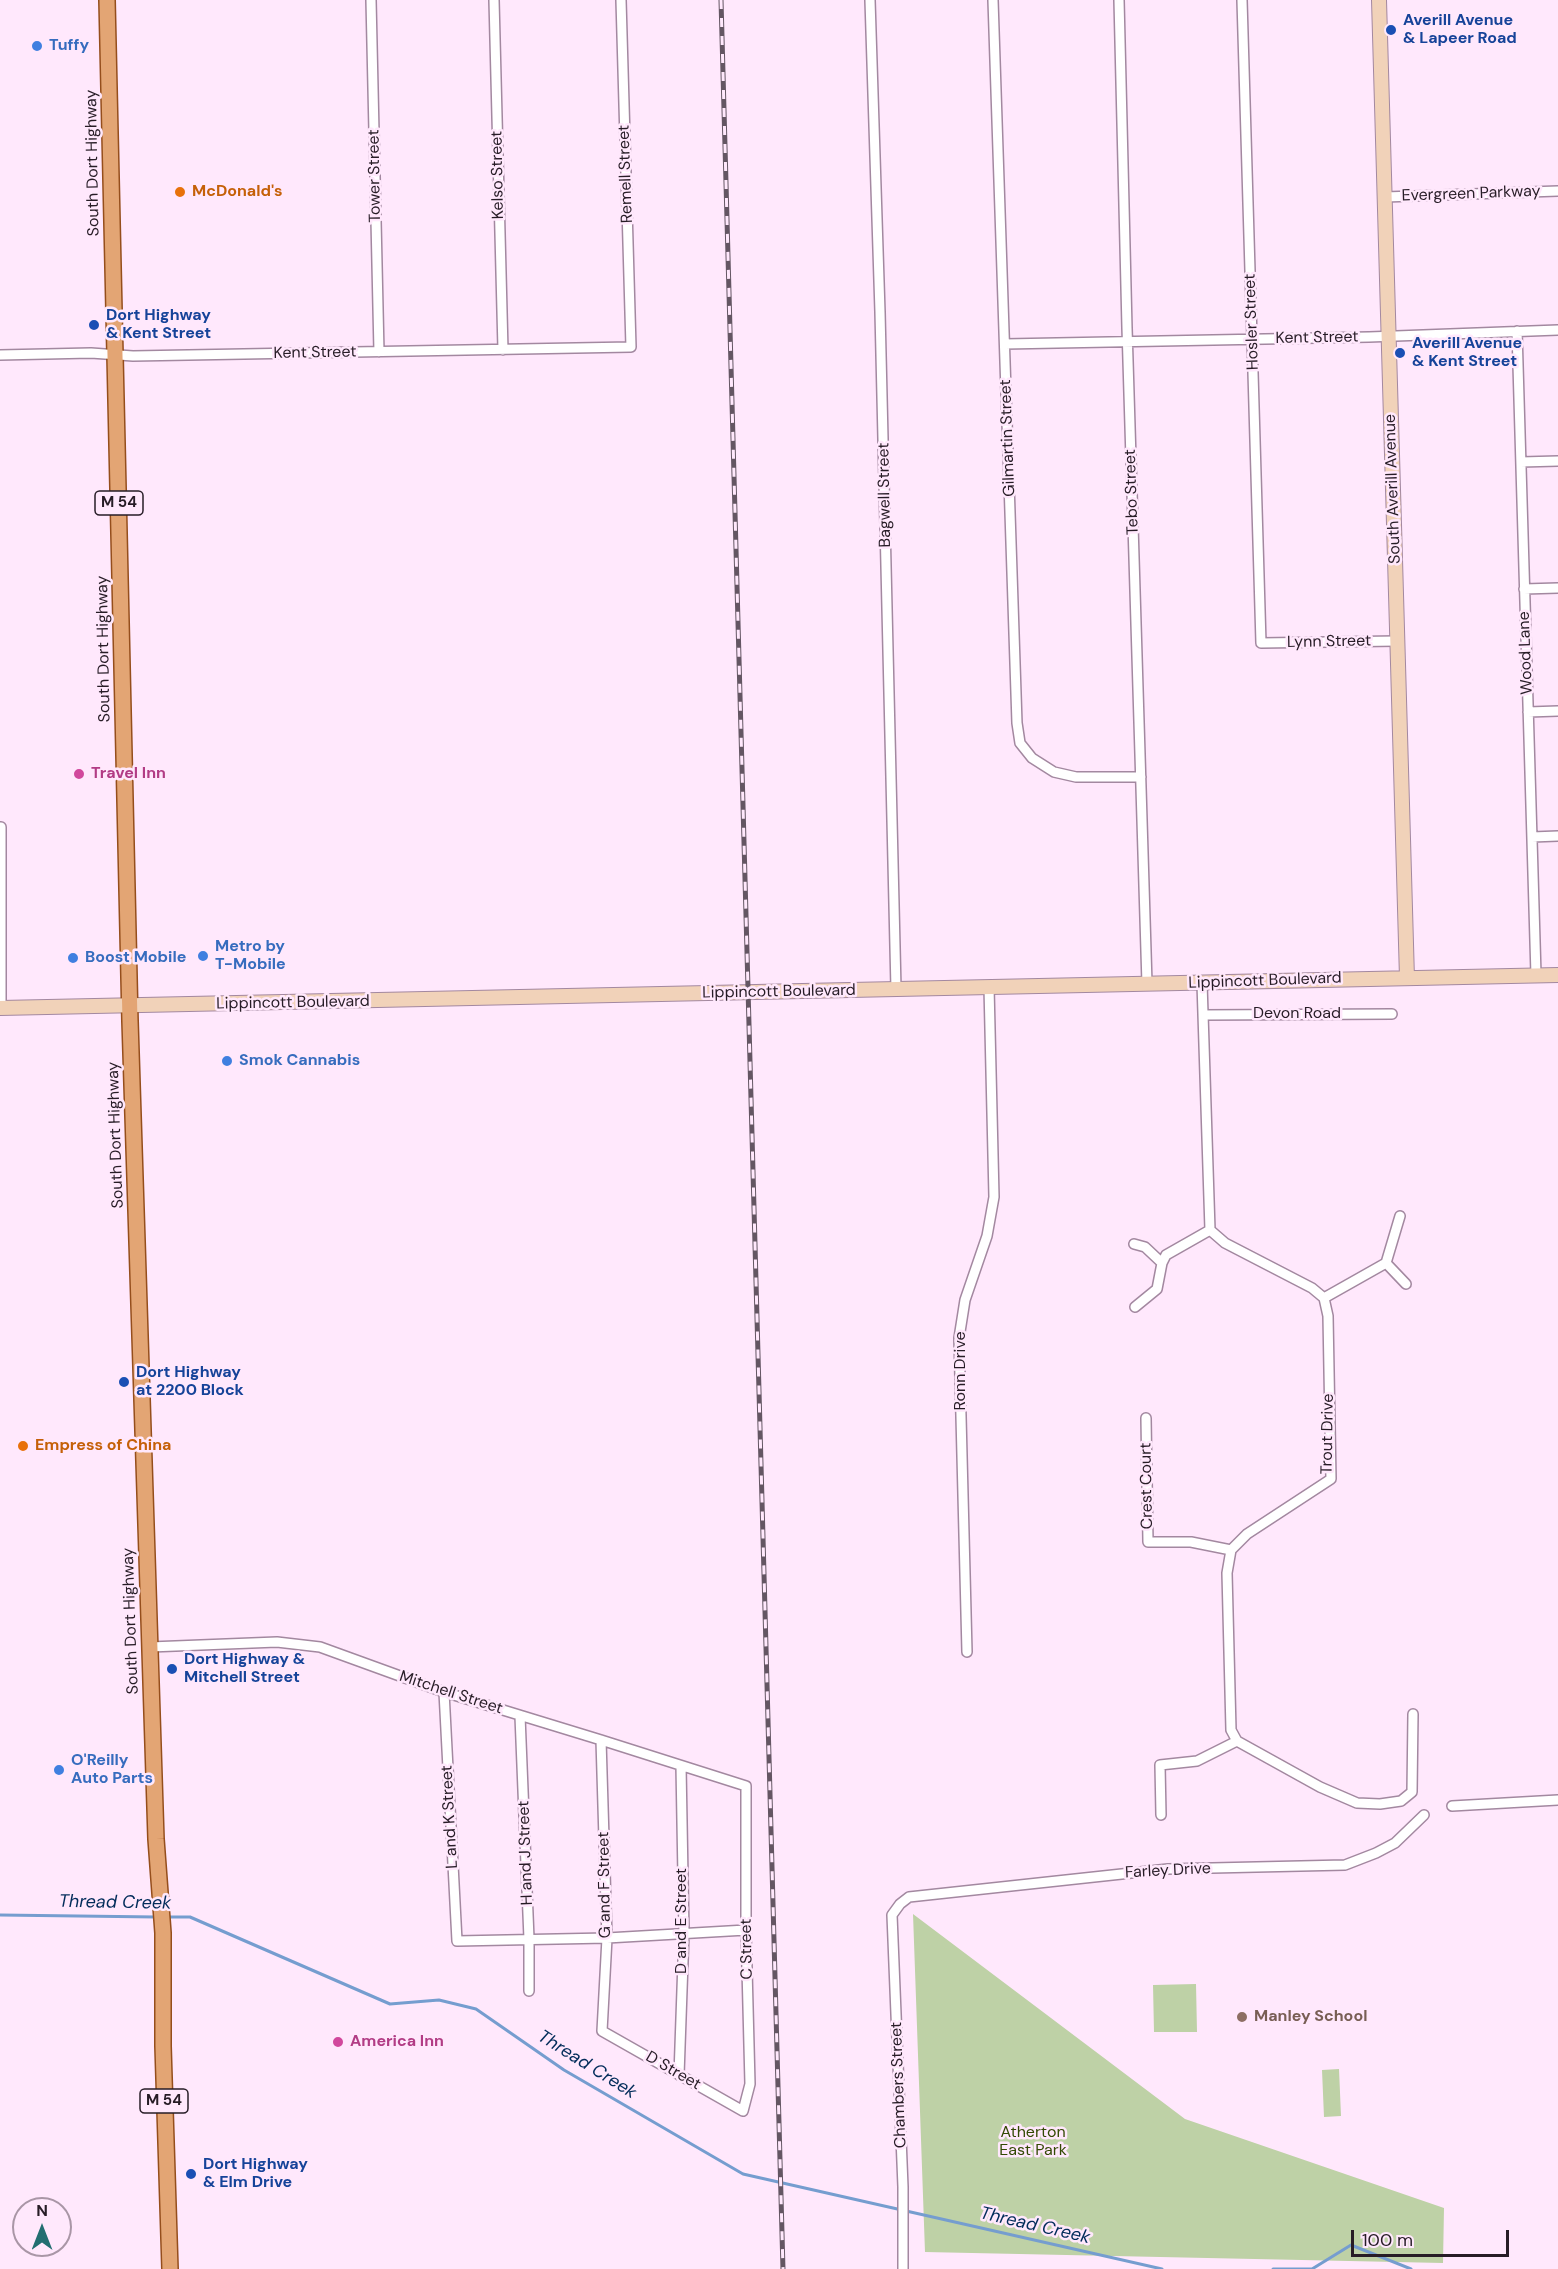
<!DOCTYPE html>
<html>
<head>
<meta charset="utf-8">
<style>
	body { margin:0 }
	#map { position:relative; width:1558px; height:2269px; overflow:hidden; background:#ffe8fc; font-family:"DM Sans",sans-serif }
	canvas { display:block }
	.north { position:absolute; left:12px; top:2197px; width:60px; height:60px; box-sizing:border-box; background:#ffe8fc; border:2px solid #a996a6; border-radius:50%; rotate:0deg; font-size:16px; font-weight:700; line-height:24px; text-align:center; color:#271c26 }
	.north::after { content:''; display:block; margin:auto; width:21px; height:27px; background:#236e71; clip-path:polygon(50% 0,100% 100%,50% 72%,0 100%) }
	.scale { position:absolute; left:1351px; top:2230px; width:158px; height:27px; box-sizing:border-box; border:3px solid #271c26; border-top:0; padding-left:8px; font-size:18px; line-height:21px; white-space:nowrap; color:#271c26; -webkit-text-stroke:4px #ffe8fc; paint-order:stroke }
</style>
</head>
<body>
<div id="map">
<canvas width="1558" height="2269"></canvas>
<div class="north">N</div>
<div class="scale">100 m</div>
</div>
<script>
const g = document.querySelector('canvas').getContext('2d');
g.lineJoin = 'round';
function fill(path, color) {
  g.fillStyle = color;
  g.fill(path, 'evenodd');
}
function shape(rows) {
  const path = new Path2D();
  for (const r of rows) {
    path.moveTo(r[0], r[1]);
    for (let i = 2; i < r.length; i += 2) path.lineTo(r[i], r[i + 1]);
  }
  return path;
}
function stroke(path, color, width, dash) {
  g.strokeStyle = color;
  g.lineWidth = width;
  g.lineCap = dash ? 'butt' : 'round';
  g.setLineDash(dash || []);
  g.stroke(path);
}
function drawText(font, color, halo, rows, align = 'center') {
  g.font = font + ' "DM Sans",sans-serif';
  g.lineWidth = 5;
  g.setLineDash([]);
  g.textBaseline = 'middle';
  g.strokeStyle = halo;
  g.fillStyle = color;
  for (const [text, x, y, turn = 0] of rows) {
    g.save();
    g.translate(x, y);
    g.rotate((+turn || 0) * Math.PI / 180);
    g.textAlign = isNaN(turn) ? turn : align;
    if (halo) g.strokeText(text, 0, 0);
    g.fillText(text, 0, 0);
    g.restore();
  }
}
fill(shape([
	[913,1914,1185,2119,1444,2208,1443,2263,925,2252],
	[1196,1984,1197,2032,1154,2032,1153,1985],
	[1339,2069,1341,2116,1324,2117,1322,2070]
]), '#bed1a6');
stroke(shape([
	[0,1915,156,1917],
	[166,1917,190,1917,390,2004,439,2000,476,2009,564,2070,743,2174,1162,2269],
	[1273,2269,1312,2269,1351,2245,1411,2269]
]), '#759dcf', 3);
const street = shape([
	[371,0,379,352],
	[494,0,503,350],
	[870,0,880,312,896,989],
	[993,0,1017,723,1020,743,1032,758,1054,772,1076,777,1141,777],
	[1119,0,1127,328,1147,984],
	[1242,0,1261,643,1397,641],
	[1385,197,1558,191],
	[1517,331,1536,975],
	[1005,344,1369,337,1558,330],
	[0,355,91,353,133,356,631,347,621,0],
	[1521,462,1558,461],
	[1524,589,1558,588],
	[1528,712,1558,711],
	[1,827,1,1008],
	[1532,837,1558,836],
	[1202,983,1210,1230,1225,1243,1312,1288,1324,1298,1328,1316,1331,1479,1247,1534,1231,1550,1227,1573,1231,1730,1237,1741,1320,1787,1357,1803,1380,1804,1401,1801,1412,1792,1413,1714],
	[1203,1015,1392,1014],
	[1134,1244,1145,1247,1162,1263],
	[1386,1263,1400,1216],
	[1386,1263,1406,1284],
	[1324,1298,1386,1263],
	[1135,1307,1157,1289,1162,1263,1166,1255,1210,1230],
	[1146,1418,1148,1542,1191,1542,1231,1550],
	[150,1647,277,1642,320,1647,444,1692,601,1740,746,1786,746,1930,750,2084,743,2111,602,2031,607,1938,601,1740],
	[967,1652,959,1338,965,1300,987,1236,994,1197,989,987],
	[444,1692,457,1941,607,1938,746,1930],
	[520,1716,529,1939,529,1991],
	[1452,1806,1558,1800],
	[1161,1815,1160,1765,1197,1761,1237,1741],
	[679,2075,684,1933,681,1766],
	[903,2269,903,2187,892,1915,900,1904,909,1897,1168,1869,1345,1865,1376,1853,1395,1843,1424,1815]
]);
const secondary = shape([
	[1379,0,1407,978],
	[0,1008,1558,975]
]);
const primary = shape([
	[107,0,130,1021,156,1839,163,1933,163,2046,170,2269]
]);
stroke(street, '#a388a0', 12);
stroke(secondary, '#a388a0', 16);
stroke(primary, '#954e1c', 18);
stroke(street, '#fff', 9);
stroke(secondary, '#f1d2b9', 14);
stroke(primary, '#e3a574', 15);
const rail = shape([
	[721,0,783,2269]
]);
stroke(rail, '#645663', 5);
stroke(rail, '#ffe8fc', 3, [9]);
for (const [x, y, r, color] of [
	[1391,30,6,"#1a4fb4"],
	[37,46,6,"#3f7fe0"],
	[180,192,6,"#e8710a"],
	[94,325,6,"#1a4fb4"],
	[1400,353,6,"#1a4fb4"],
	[79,774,6,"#d1479c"],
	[203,956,6,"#3f7fe0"],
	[73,958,6,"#3f7fe0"],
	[227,1061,6,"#3f7fe0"],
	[124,1382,6,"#1a4fb4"],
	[23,1446,6,"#e8710a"],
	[172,1669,6,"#1a4fb4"],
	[59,1770,6,"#3f7fe0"],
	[1242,2017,6,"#8d6e63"],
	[338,2042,6,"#d1479c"],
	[191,2174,6,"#1a4fb4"]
]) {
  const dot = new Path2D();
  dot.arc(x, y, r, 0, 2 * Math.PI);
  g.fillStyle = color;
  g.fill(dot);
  stroke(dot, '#ffe8fc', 2);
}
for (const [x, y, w] of [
	[119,503,48],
	[164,2101,48]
]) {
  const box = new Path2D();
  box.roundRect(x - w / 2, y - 12, w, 24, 4.5);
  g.fillStyle = '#ffe8fc';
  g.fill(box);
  stroke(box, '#271c26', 1.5);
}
drawText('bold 15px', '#271c26', null, [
	["M 54",119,503],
	["M 54",164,2101]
]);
drawText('bold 16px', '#164399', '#ffe8fc', [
	["Averill Avenue",1403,21],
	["& Lapeer Road",1403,39],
	["Dort Highway",106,316],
	["& Kent Street",106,334],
	["Averill Avenue",1412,344],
	["& Kent Street",1412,362],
	["Dort Highway",136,1373],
	["at 2200 Block",136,1391],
	["Dort Highway &",184,1660],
	["Mitchell Street",184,1678],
	["Dort Highway",203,2165],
	["& Elm Drive",203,2183]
], 'left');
drawText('bold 16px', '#366cbe', '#ffe8fc', [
	["Tuffy",49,46],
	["Metro by",215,947],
	["T-Mobile",215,965],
	["Boost Mobile",85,958],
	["Smok Cannabis",239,1061],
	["O'Reilly",71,1761],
	["Auto Parts",71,1779]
], 'left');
drawText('16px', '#271c26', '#ffe8fc', [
	["South Dort Highway",93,163,-91],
	["Remell Street",626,174,-92],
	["Kelso Street",498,175,-91],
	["Tower Street",375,176,-91],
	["Evergreen Parkway",1471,194,-2],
	["Hosler Street",1252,322,-92],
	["Kent Street",1317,338,-1],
	["Kent Street",315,353,-1],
	["Gilmartin Street",1008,438,-92],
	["South Averill Avenue",1393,489,-92],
	["Tebo Street",1132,492,-92],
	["Bagwell Street",885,495,-91],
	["Lynn Street",1329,642,-1],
	["South Dort Highway",104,649,-91],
	["Wood Lane",1526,653,-92],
	["Lippincott Boulevard",1265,981,-2],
	["Lippincott Boulevard",779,992,-1],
	["Lippincott Boulevard",293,1003,-1],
	["Devon Road",1297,1014],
	["South Dort Highway",116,1135,-92],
	["Ronn Drive",961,1371,-90],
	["Trout Drive",1328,1434,-89],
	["Crest Court",1147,1486,-91],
	["South Dort Highway",131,1621,-92],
	["Mitchell Street",451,1693,18],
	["L and K Street",450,1817,-93],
	["H and J Street",526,1853,-92],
	["Farley Drive",1168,1871,-3],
	["G and F Street",605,1885,-91],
	["D and E Street",682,1921,-90],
	["C Street",747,1949,-91],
	["D Street",673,2071,30],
	["Chambers Street",899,2085,-92]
]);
drawText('bold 16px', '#c56008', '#ffe8fc', [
	["McDonald's",192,192],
	["Empress of China",35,1446]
], 'left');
drawText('bold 16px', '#b23c85', '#ffe8fc', [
	["Travel Inn",91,774],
	["America Inn",350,2042]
], 'left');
drawText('bold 16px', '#785e54', '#ffe8fc', [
	["Manley School",1254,2017]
], 'left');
drawText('16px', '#334903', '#ffe8fc', [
	["Atherton",1033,2133],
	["East Park",1033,2151]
]);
drawText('italic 18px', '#022c5a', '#ffe8fc', [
	["Thread Creek",115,1903,1],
	["Thread Creek",587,2065,32],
	["Thread Creek",1035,2226,13]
]);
</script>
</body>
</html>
